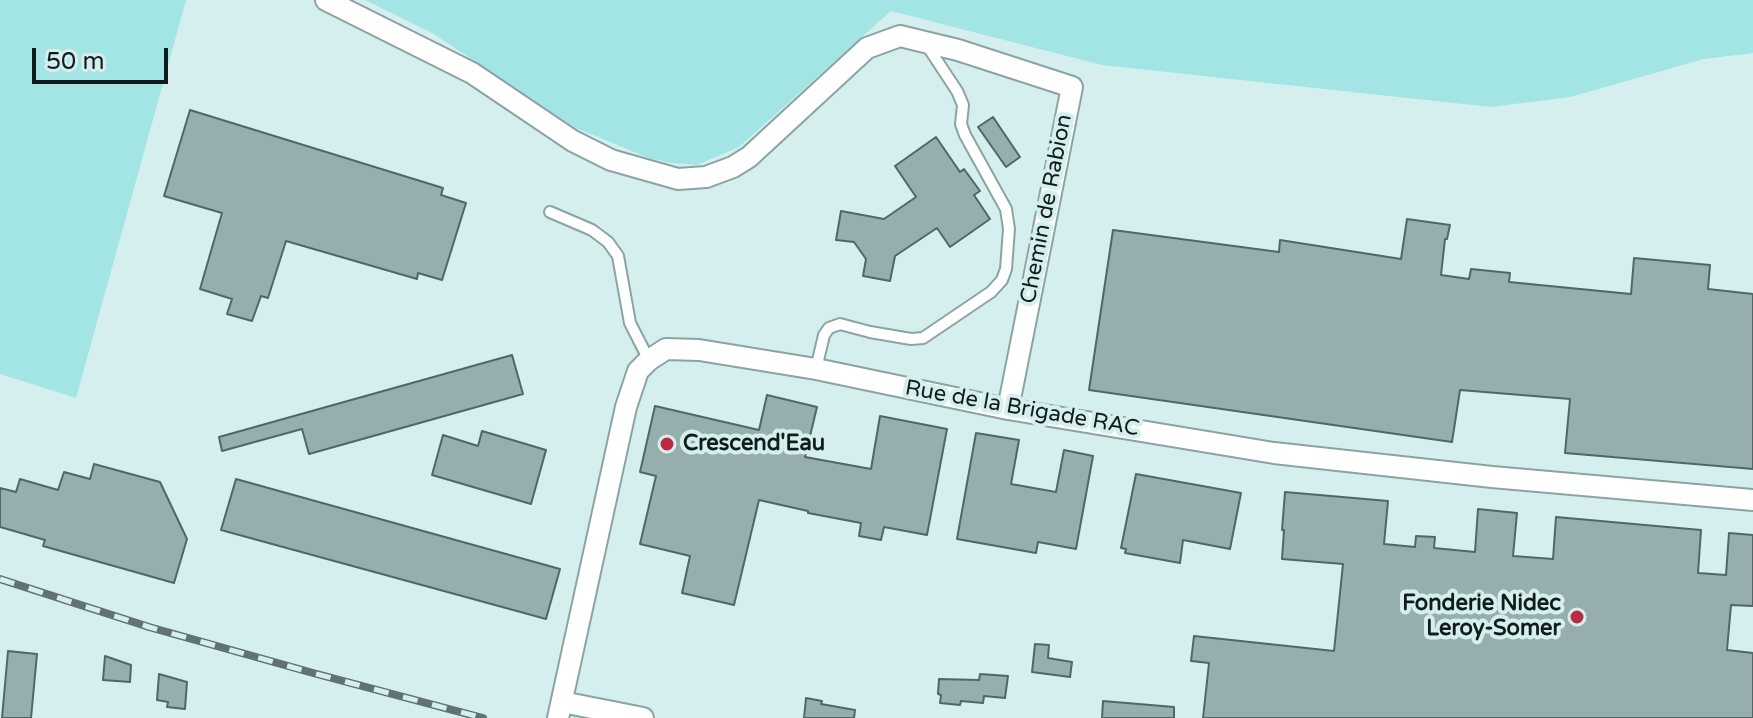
<!DOCTYPE html>
<html>
<head>
<meta charset="utf-8">
<style>
	body { margin:0 }
	#map { position:relative; width:1753px; height:718px; overflow:hidden; background:#d5efef; font-family:"Varela Round",sans-serif }
	canvas { display:block }
	.scale { position:absolute; left:32px; top:48px; width:136px; height:36px; box-sizing:border-box; border:4px solid #131c1c; border-top:0; padding-left:10px; font-size:24px; line-height:28px; white-space:nowrap; color:#131c1c; -webkit-text-stroke:6px #d5efef; paint-order:stroke }
</style>
</head>
<body>
<div id="map">
<canvas width="1753" height="718"></canvas>
<div class="scale">50 m</div>
</div>
<script>
const g = document.querySelector('canvas').getContext('2d');
g.lineJoin = 'round';
function fill(path, color) {
  g.fillStyle = color;
  g.fill(path, 'evenodd');
}
function shape(rows) {
  const path = new Path2D();
  for (const r of rows) {
    path.moveTo(r[0], r[1]);
    for (let i = 2; i < r.length; i += 2) path.lineTo(r[i], r[i + 1]);
  }
  return path;
}
function stroke(path, color, width, dash) {
  g.strokeStyle = color;
  g.lineWidth = width;
  g.lineCap = dash ? 'butt' : 'round';
  g.setLineDash(dash || []);
  g.stroke(path);
}
function drawText(font, color, halo, rows, align = 'center') {
  g.font = font + ' "Varela Round",sans-serif';
  g.lineWidth = 8;
  g.setLineDash([]);
  g.textBaseline = 'middle';
  g.strokeStyle = halo;
  g.fillStyle = color;
  for (const [text, x, y, turn = 0] of rows) {
    g.save();
    g.translate(x, y);
    g.rotate((+turn || 0) * Math.PI / 180);
    g.textAlign = isNaN(turn) ? turn : align;
    if (halo) g.strokeText(text, 0, 0);
    g.fillText(text, 0, 0);
    g.restore();
  }
}
fill(shape([
	[0,0,186,0,76,398,0,374],
	[365,0,1753,0,1753,53,1704,59,1570,97,1491,107,1102,65,891,11,739,147,697,165,671,163,649,158,576,128,432,33]
]), '#a3e4e5');
const building = shape([
	[190,110,443,188,441,195,466,203,442,280,418,273,417,279,286,241,268,298,261,296,252,321,227,314,232,299,200,289,222,213,164,196,190,110],
	[993,117,1020,157,1006,167,978,127,993,117],
	[936,137,960,172,964,169,980,191,974,195,990,219,950,247,937,228,895,256,890,281,863,276,866,259,854,242,836,240,841,211,884,219,916,197,895,166,936,137],
	[1407,219,1450,225,1447,239,1445,239,1441,275,1469,279,1471,269,1510,273,1509,282,1631,294,1634,258,1710,265,1708,289,1753,294,1753,469,1565,453,1570,399,1460,390,1452,442,1089,390,1113,230,1279,252,1280,240,1401,259,1407,219],
	[512,355,523,394,309,454,302,429,222,451,219,437,512,355],
	[767,395,817,407,805,457,871,469,880,416,947,429,927,535,884,527,881,540,859,536,861,523,808,513,808,511,759,500,734,605,682,593,690,556,640,544,656,476,640,472,655,406,759,430,767,395],
	[482,431,546,450,531,504,432,475,443,435,478,446,482,431],
	[976,433,1019,440,1011,484,1056,492,1064,450,1093,456,1076,549,1038,542,1036,553,957,539,976,433],
	[94,464,160,482,187,539,174,583,43,546,45,540,0,527,0,488,16,492,20,479,58,490,64,472,90,479,94,464],
	[1136,474,1241,493,1230,549,1183,540,1180,563,1125,553,1126,549,1121,548,1136,474],
	[236,479,560,569,546,619,221,530,236,479],
	[1285,492,1388,501,1384,544,1415,547,1416,536,1435,537,1434,548,1475,552,1478,509,1517,513,1513,556,1553,559,1556,517,1701,530,1698,573,1726,575,1729,533,1753,535,1753,606,1731,605,1727,650,1753,653,1753,718,1203,718,1209,663,1191,661,1194,636,1334,651,1343,564,1282,559,1284,530,1282,530,1285,492],
	[1035,644,1049,645,1048,658,1072,662,1070,677,1032,672,1035,644],
	[8,651,37,654,31,718,2,718,8,651],
	[105,656,131,665,130,682,103,680,105,656],
	[159,674,187,682,185,709,167,707,168,702,157,700,159,674],
	[980,674,1008,676,1005,698,984,696,983,703,961,701,960,705,940,703,941,695,938,694,939,679,979,680,980,674],
	[806,698,822,701,821,704,855,710,854,718,804,718,806,698],
	[1103,701,1174,707,1174,718,1102,718,1103,701]
]);
fill(building, '#96aeae');
stroke(building, '#516767', 2);
const service = shape([
	[550,212,592,230,608,242,618,256,630,323,649,360],
	[816,369,824,335,829,328,840,324,870,332,911,339,923,338,991,292,1002,280,1006,269,1009,229,1006,209,965,135,961,124,963,105,957,91,926,44]
]);
const minor = shape([
	[326,0,472,73,573,141,611,160,678,179,706,177,733,167,749,157,867,48,900,36,958,50,1072,87,1008,409],
	[562,702,643,718],
	[558,718,626,407,638,371,649,360,666,349,699,350,816,369,1008,409,1274,453,1492,477,1753,500]
]);
stroke(service, '#8ba3a3', 14);
stroke(minor, '#8ba3a3', 24);
stroke(service, '#fff', 10);
stroke(minor, '#fff', 20);
const rail = shape([
	[0,579,149,627,313,673,483,718]
]);
stroke(rail, '#627272', 8);
stroke(rail, '#d5efef', 5, [15]);
for (const [x, y, r, color] of [
	[667,444,8,"#bc2b42"],
	[1577,617,8,"#bc2b42"]
]) {
  const dot = new Path2D();
  dot.arc(x, y, r, 0, 2 * Math.PI);
  g.fillStyle = color;
  g.fill(dot);
  stroke(dot, '#d5efef', 3);
}
drawText('22px', '#131c1c', '#d5efef', [
	["Chemin de Rabion",1047,209,-79],
	["Rue de la Brigade RAC",1022,409,10]
]);
drawText('bold 22px', '#131c1c', '#d5efef', [
	["Crescend'Eau",683,444],
	["Fonderie Nidec",1561,604,"right"],
	["Leroy-Somer",1561,629,"right"]
], 'left');
</script>
</body>
</html>
